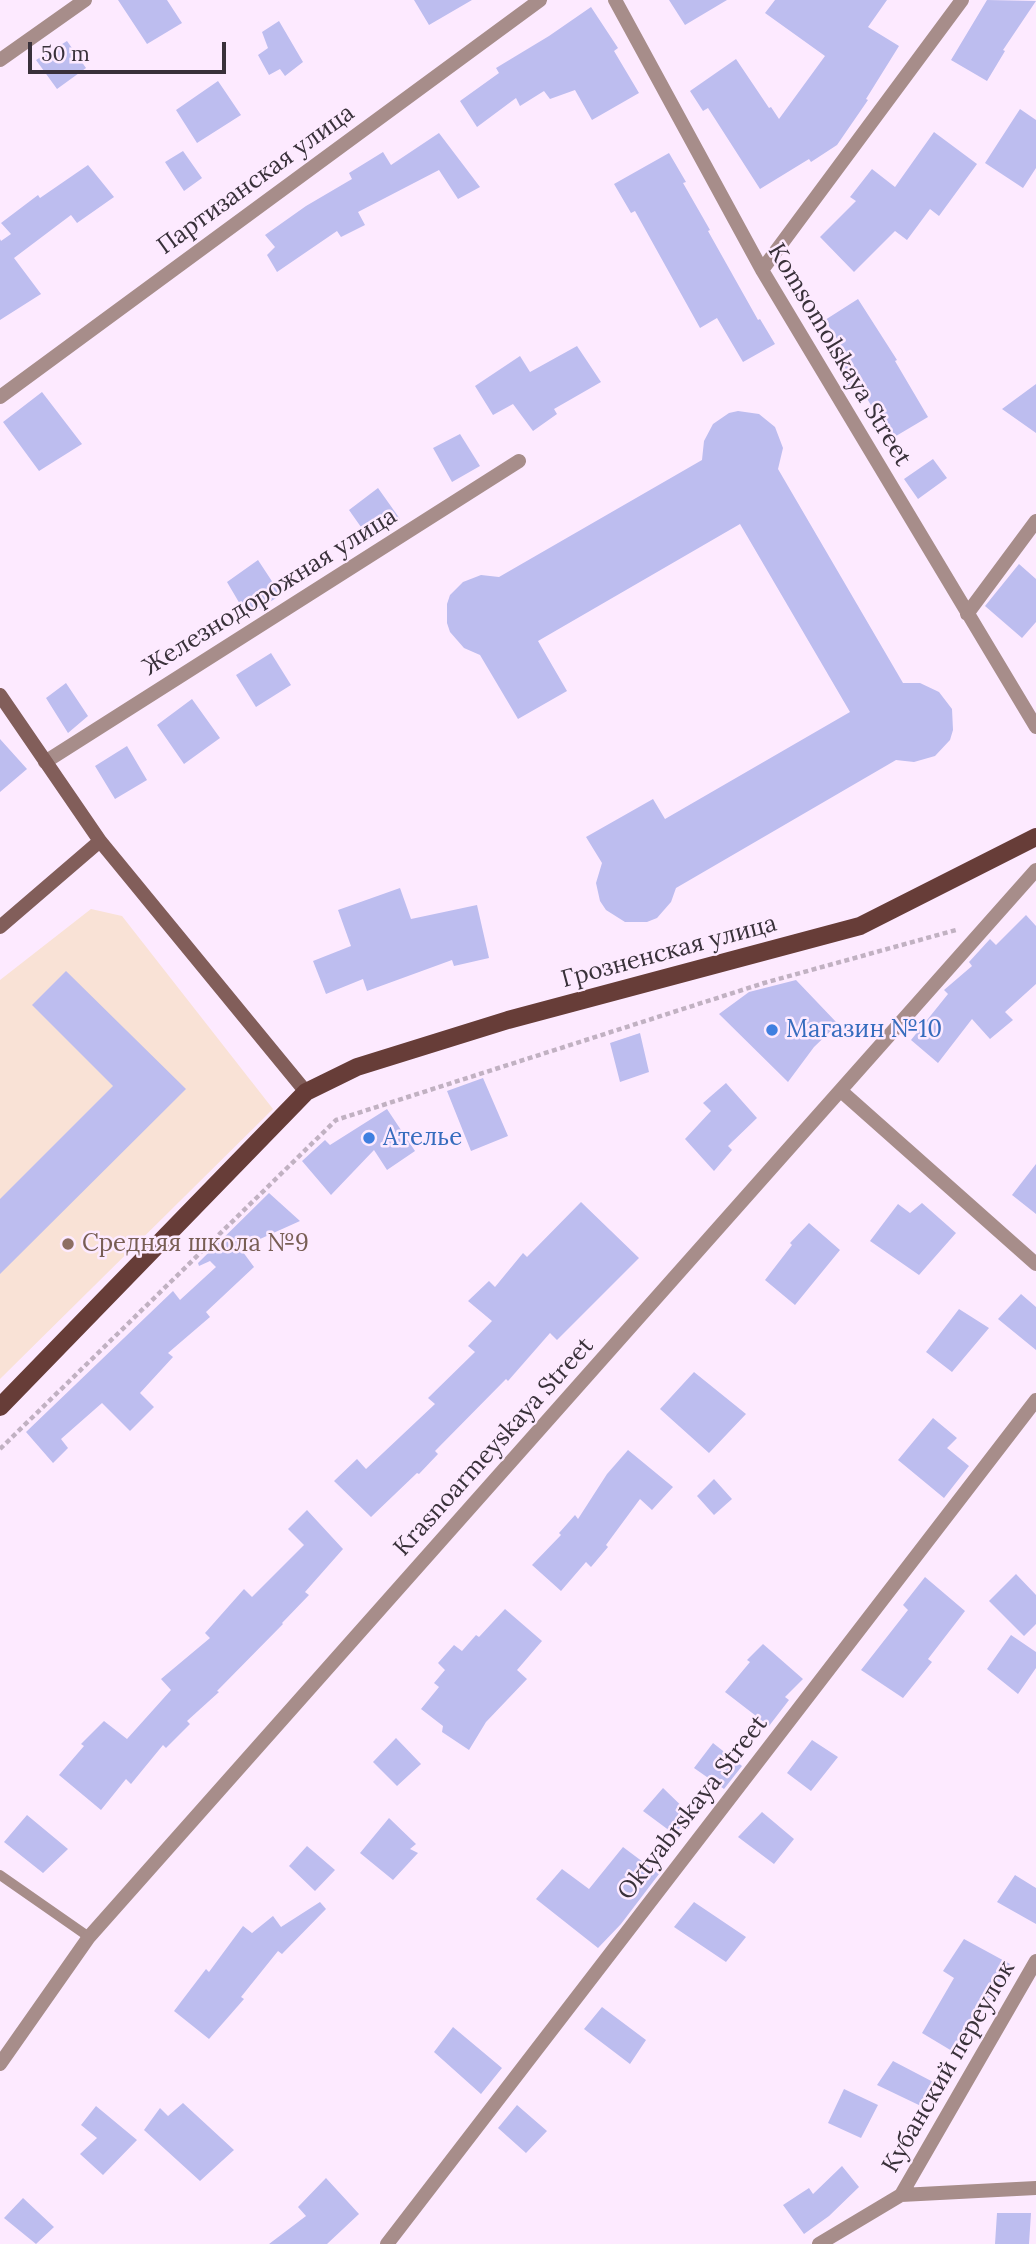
<!DOCTYPE html>
<html>
<head>
<meta charset="utf-8">
<style>
	body { margin:0 }
	#map { position:relative; width:1036px; height:2244px; overflow:hidden; background:#fdeaff; font-family:Lora,serif }
	canvas { display:block }
	.scale { position:absolute; left:28px; top:42px; width:198px; height:32px; box-sizing:border-box; border:4px solid #39313a; border-top:0; padding-left:9px; font-size:21px; line-height:24px; white-space:nowrap; color:#39313a; -webkit-text-stroke:5px #fdeaff; paint-order:stroke }
</style>
</head>
<body>
<div id="map">
<canvas width="1036" height="2244"></canvas>
<div class="scale">50 m</div>
</div>
<script>
const g = document.querySelector('canvas').getContext('2d');
g.lineJoin = 'round';
function fill(path, color) {
  g.fillStyle = color;
  g.fill(path, 'evenodd');
}
function shape(rows) {
  const path = new Path2D();
  for (const r of rows) {
    path.moveTo(r[0], r[1]);
    for (let i = 2; i < r.length; i += 2) path.lineTo(r[i], r[i + 1]);
  }
  return path;
}
function stroke(path, color, width, dash) {
  g.strokeStyle = color;
  g.lineWidth = width;
  g.lineCap = dash ? 'butt' : 'round';
  g.setLineDash(dash || []);
  g.stroke(path);
}
function drawText(font, color, halo, rows, align = 'center') {
  g.font = font + ' Lora,serif';
  g.lineWidth = 5;
  g.setLineDash([]);
  g.textBaseline = 'middle';
  g.strokeStyle = halo;
  g.fillStyle = color;
  for (const [text, x, y, turn = 0] of rows) {
    g.save();
    g.translate(x, y);
    g.rotate((+turn || 0) * Math.PI / 180);
    g.textAlign = isNaN(turn) ? turn : align;
    if (halo) g.strokeText(text, 0, 0);
    g.fillText(text, 0, 0);
    g.restore();
  }
}
fill(shape([
	[91,909,122,916,273,1109,0,1379,0,980]
]), '#f9e2d6');
fill(shape([
	[118,0,167,0,182,23,147,44],
	[414,0,472,0,429,25],
	[669,0,727,0,685,25],
	[775,0,887,0,868,27,899,46,866,99,868,100,837,145,811,162,809,159,760,189,708,108,703,111,690,91,736,59,769,108,771,107,779,119,825,56,765,13],
	[987,0,1036,1,1003,50,1005,51,987,81,951,60],
	[591,7,618,48,614,51,639,93,592,120,575,90,550,99,544,91,520,106,516,98,477,127,460,101,499,73,496,68,549,36],
	[279,21,303,62,285,76,280,69,269,75,258,55,268,48,262,32],
	[67,41,86,68,57,89,36,60],
	[218,81,241,115,197,143,176,110],
	[1020,109,1036,120,1036,168,1023,188,985,163],
	[934,132,977,164,939,216,930,209,907,240,895,231,854,272,820,237,856,201,850,197,872,169,895,187],
	[439,133,480,187,458,199,439,170,358,212,365,225,341,237,337,231,277,272,267,255,275,247,265,235,306,206,352,179,349,173,383,152,391,165],
	[183,151,202,178,184,191,165,162],
	[669,153,686,182,683,183,710,230,708,231,758,320,760,319,775,344,743,362,717,318,700,328,635,211,631,213,614,184],
	[88,165,114,197,77,223,71,215,14,258,41,294,0,320,0,239,1,241,11,234,1,223,38,195,40,198],
	[858,299,897,360,895,361,928,417,891,439,859,385,851,390,835,364,848,356,825,320],
	[577,346,601,382,554,409,557,414,533,431,513,404,493,415,475,386,520,356,530,372],
	[1036,384,1036,433,1002,409],
	[42,392,82,444,39,471,3,422],
	[738,411,759,414,775,427,783,448,778,469,903,683,920,683,939,692,952,709,953,730,950,740,935,756,914,762,896,760,676,888,671,902,657,918,647,922,625,922,606,910,600,901,596,883,602,863,586,837,653,799,665,819,850,712,740,524,538,641,567,691,518,719,480,655,464,648,450,632,447,623,447,604,450,595,463,582,481,575,499,577,702,460,704,441,713,424,729,413],
	[460,434,480,466,452,482,433,448],
	[933,459,947,478,918,499,904,479],
	[378,488,400,519,368,537,349,510],
	[258,560,281,595,247,616,227,582],
	[1019,564,1036,579,1036,622,1022,638,985,606],
	[271,653,291,685,256,707,236,675],
	[66,683,88,716,68,733,46,698],
	[192,699,220,738,184,764,157,725],
	[0,739,27,769,0,792],
	[127,746,147,780,115,799,95,766],
	[400,888,411,919,477,905,489,958,454,966,452,960,367,991,363,979,326,994,313,961,351,946,338,910],
	[1026,915,1036,926,1036,984,1005,1012,1013,1020,990,1039,972,1019,938,1063,911,1040,948,994,944,990,972,966,969,962,990,939,996,945],
	[66,971,186,1089,0,1274,0,1199,113,1086,32,1005],
	[796,980,838,1024,814,1047,788,1082,719,1014,749,992],
	[640,1033,649,1072,620,1082,610,1043],
	[483,1078,508,1136,471,1151,447,1091],
	[726,1083,757,1118,728,1146,732,1150,714,1171,685,1139,711,1111,703,1103],
	[387,1109,415,1151,387,1170,374,1150,331,1195,302,1161,325,1140,330,1145],
	[1036,1164,1036,1214,1012,1195],
	[269,1193,300,1221,240,1248,254,1267,206,1312,210,1317,168,1353,173,1357,140,1393,154,1407,130,1431,102,1403,61,1439,68,1448,53,1463,26,1432,173,1291,180,1300,216,1267,210,1261,199,1266,198,1263],
	[581,1202,639,1258,557,1340,550,1333,508,1381,506,1379,435,1451,438,1454,419,1474,417,1473,371,1517,334,1481,357,1459,366,1469,435,1404,428,1398,475,1352,468,1346,492,1321,468,1301,489,1281,495,1287,523,1253,527,1257],
	[922,1203,956,1233,919,1275,870,1241,898,1204,910,1213],
	[809,1223,840,1250,795,1305,765,1280,792,1245,790,1243],
	[1021,1294,1036,1307,1036,1350,998,1319],
	[959,1309,989,1328,952,1372,926,1352],
	[694,1372,746,1414,709,1453,660,1409],
	[933,1418,957,1438,947,1448,969,1466,944,1498,898,1460],
	[628,1450,673,1487,652,1510,640,1499,606,1545,608,1547,591,1567,586,1562,561,1591,532,1565,561,1535,559,1533,575,1515,578,1519,607,1474],
	[714,1479,732,1499,714,1515,697,1496],
	[307,1510,343,1549,305,1592,309,1595,282,1623,283,1624,217,1691,219,1692,187,1721,190,1724,166,1748,163,1745,131,1784,126,1779,101,1810,59,1775,84,1746,81,1744,104,1721,127,1739,171,1690,161,1679,210,1638,205,1633,244,1589,252,1597,304,1545,288,1529],
	[1016,1574,1036,1595,1036,1624,1024,1636,989,1601],
	[925,1577,965,1611,928,1659,932,1662,903,1698,861,1670,908,1610,903,1605],
	[505,1609,542,1641,517,1670,527,1679,486,1722,469,1750,442,1732,443,1726,421,1709,439,1687,434,1683,445,1670,438,1663,454,1645,462,1651,476,1635,479,1637],
	[1011,1635,1036,1652,1036,1668,1018,1694,987,1669],
	[763,1644,803,1679,785,1697,789,1700,769,1726,725,1692,750,1662,747,1660],
	[396,1738,421,1764,397,1786,373,1762],
	[812,1740,838,1757,811,1791,787,1773],
	[713,1743,742,1766,724,1789,694,1768],
	[663,1788,692,1816,674,1834,643,1811],
	[762,1812,794,1839,774,1864,738,1837],
	[27,1815,68,1849,43,1873,4,1842],
	[389,1818,416,1844,410,1849,418,1853,393,1880,360,1853],
	[307,1846,335,1870,315,1891,289,1866],
	[623,1847,659,1874,621,1924,598,1948,536,1899,562,1869,589,1889],
	[1015,1875,1036,1888,1036,1924,997,1902],
	[320,1902,326,1909,282,1954,278,1951,241,1997,244,1999,209,2039,174,2011,206,1969,209,1972,243,1926,252,1933,273,1916,281,1927],
	[694,1902,746,1937,726,1962,674,1927],
	[964,1939,1010,1964,990,1998,988,1997,957,2054,922,2033,954,1978,943,1971],
	[602,2007,646,2040,630,2064,584,2029],
	[453,2027,502,2068,481,2094,434,2052],
	[893,2061,937,2084,923,2107,877,2085],
	[844,2089,878,2105,861,2138,828,2123],
	[183,2103,234,2150,200,2181,144,2130,160,2108,168,2116],
	[517,2105,547,2131,526,2153,498,2128],
	[96,2106,137,2140,103,2175,80,2154,97,2138,81,2125],
	[842,2166,859,2187,829,2216,804,2234,783,2205,809,2188,813,2194],
	[326,2178,359,2214,327,2244,269,2244,306,2216,298,2207],
	[23,2198,54,2227,36,2244,4,2218],
	[997,2213,1031,2213,1029,2244,995,2244]
]), '#bdbdef');
stroke(shape([
	[0,1449,336,1120,764,983,956,930]
]), '#c1b1c2', 4.5, [5, 3.5]);
stroke(shape([
	[0,1875,89,1937]
]), '#a78d8a', 10);
stroke(shape([
	[615,0,762,270,1036,727],
	[0,60,85,0],
	[762,270,962,0],
	[0,397,540,0],
	[967,614,1036,521],
	[45,762,519,461],
	[841,1091,1036,1264],
	[0,2064,89,1937,1036,870],
	[901,2195,1036,1961],
	[387,2244,1036,1400],
	[819,2244,901,2195,1036,2188]
]), '#a78d8a', 14);
stroke(shape([
	[0,695,100,841,306,1092],
	[0,927,100,841]
]), '#825e5a', 14);
stroke(shape([
	[0,1407,306,1092,357,1067,508,1020,860,926,1036,837]
]), '#673d38', 18);
for (const [x, y, r, color] of [
	[772,1030,7,"#3f7fe0"],
	[369,1138,7,"#3f7fe0"],
	[68,1244,7,"#8d6e63"]
]) {
  const dot = new Path2D();
  dot.arc(x, y, r, 0, 2 * Math.PI);
  g.fillStyle = color;
  g.fill(dot);
  stroke(dot, '#fdeaff', 2.5);
}
drawText('24px', '#39313a', '#fdeaff', [
	["Партизанская улица",256,180,-36],
	["Komsomolskaya Street",839,355,59],
	["Железнодорожная улица",270,592,-32],
	["Грозненская улица",669,952,-15],
	["Krasnoarmeyskaya Street",494,1447,-48],
	["Oktyabrskaya Street",693,1808,-52],
	["Кубанский переулок",949,2067,-60]
]);
drawText('24px', '#366cbe', '#fdeaff', [
	["Магазин №10",786,1030],
	["Ателье",383,1138]
], 'left');
drawText('24px', '#785e54', '#fdeaff', [
	["Средняя школа №9",82,1244]
], 'left');
</script>
</body>
</html>
